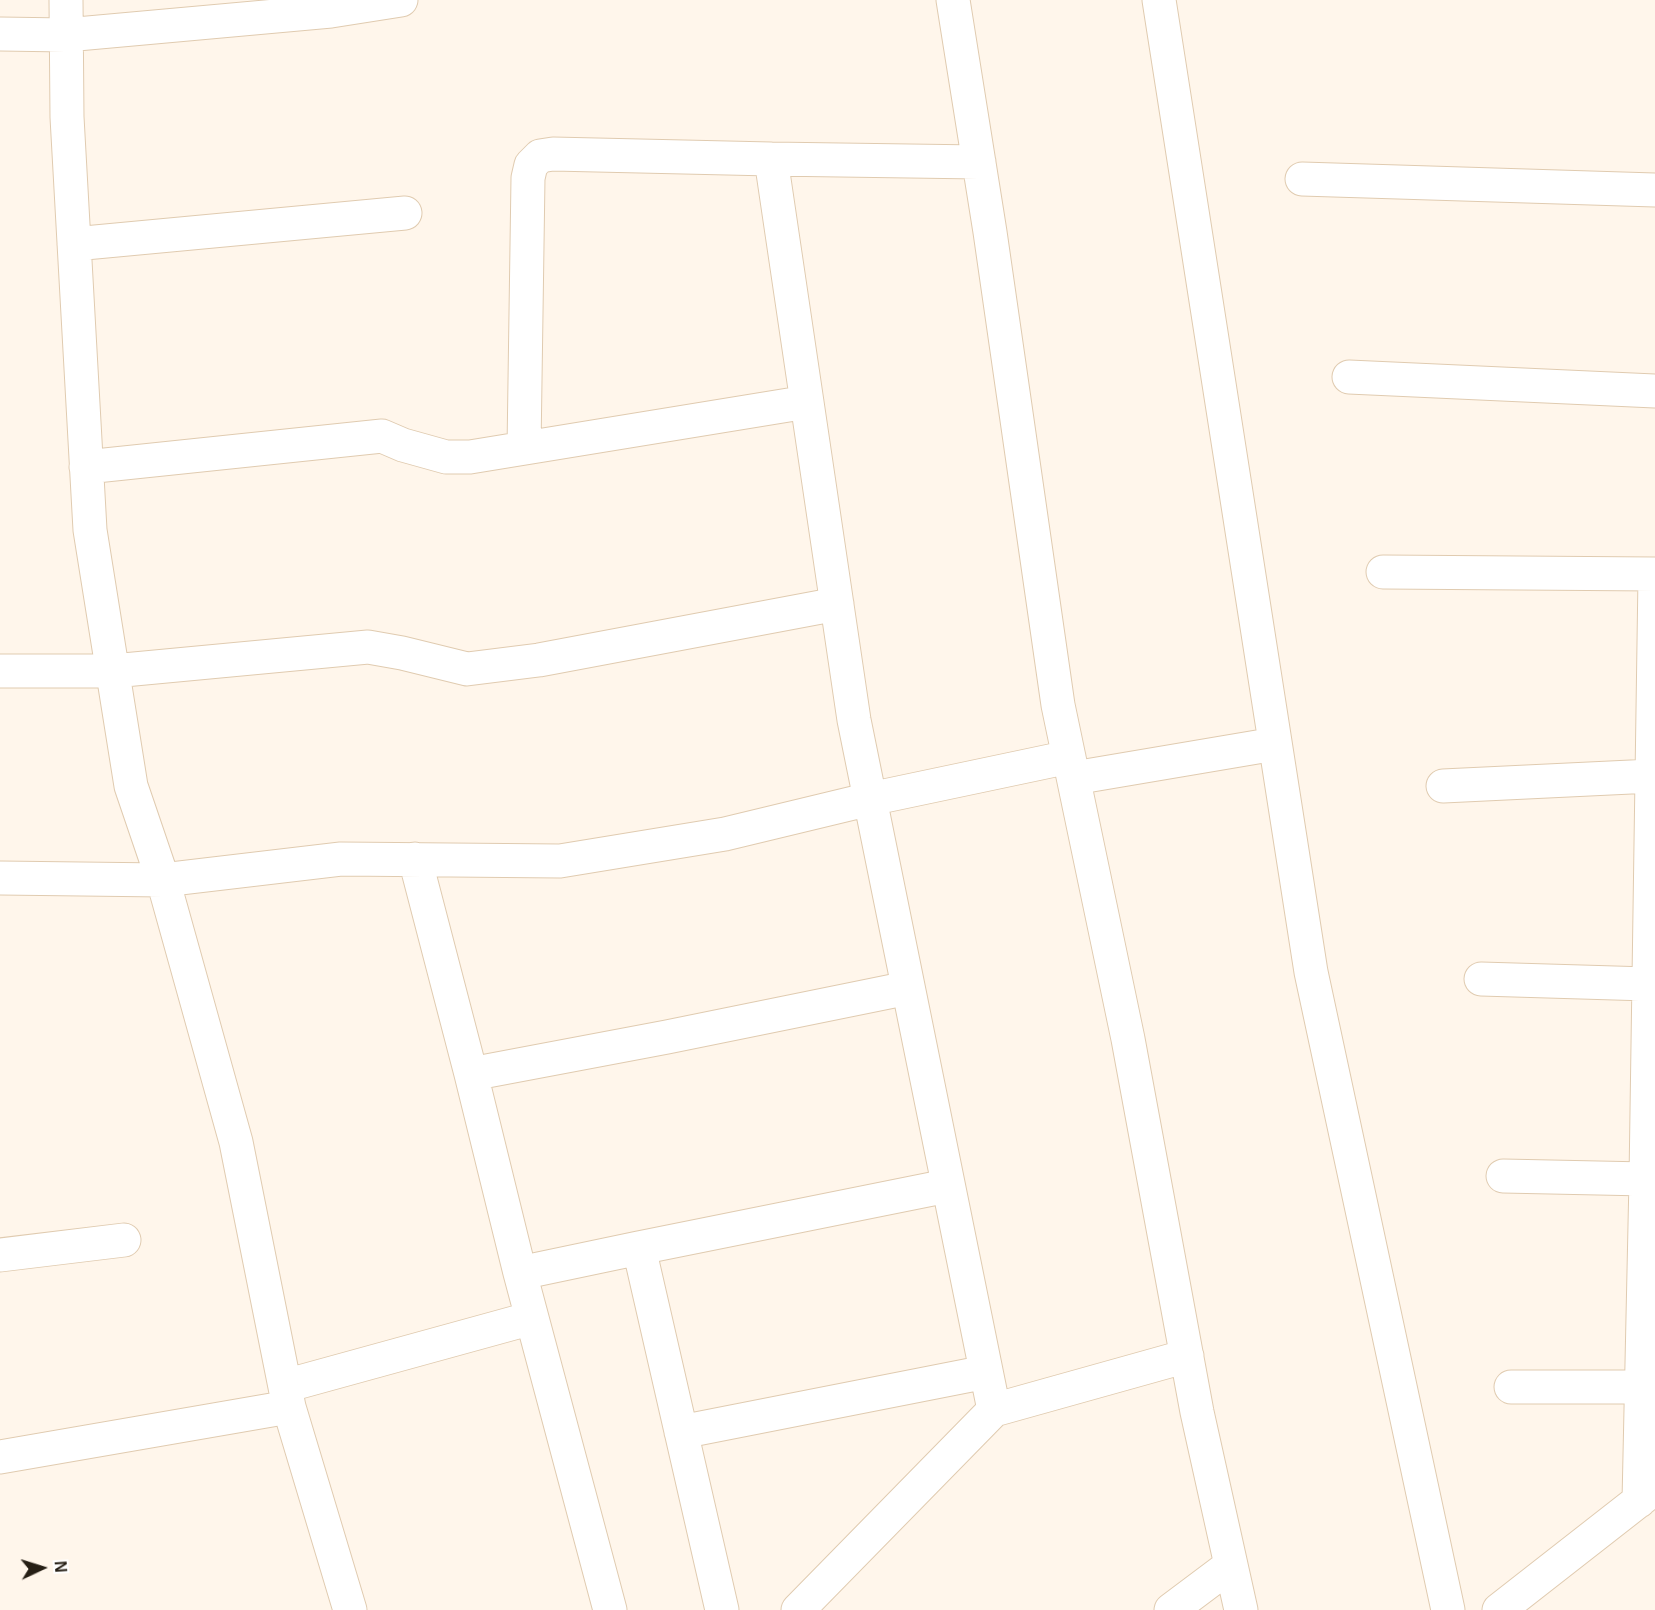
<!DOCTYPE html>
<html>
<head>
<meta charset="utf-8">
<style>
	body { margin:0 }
	#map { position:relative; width:1655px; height:1610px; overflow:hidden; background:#fff6eb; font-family:Arial,sans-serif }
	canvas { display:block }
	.north { position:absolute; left:12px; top:1538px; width:60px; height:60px; -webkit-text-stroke:4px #fff; paint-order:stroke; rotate:86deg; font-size:16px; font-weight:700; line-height:24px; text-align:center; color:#261f15 }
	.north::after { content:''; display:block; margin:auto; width:21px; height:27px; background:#261f15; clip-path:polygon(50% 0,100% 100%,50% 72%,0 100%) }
</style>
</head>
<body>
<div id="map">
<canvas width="1655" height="1610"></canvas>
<div class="north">N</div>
</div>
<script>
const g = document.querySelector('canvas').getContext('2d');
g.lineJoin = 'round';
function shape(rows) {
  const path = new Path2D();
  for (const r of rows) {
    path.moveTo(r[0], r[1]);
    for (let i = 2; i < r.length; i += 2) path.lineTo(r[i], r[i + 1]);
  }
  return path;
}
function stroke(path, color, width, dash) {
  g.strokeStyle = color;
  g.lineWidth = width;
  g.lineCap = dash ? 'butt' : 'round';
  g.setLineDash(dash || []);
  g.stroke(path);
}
const minor = shape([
	[66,0,67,117,90,530,131,786,163,880,236,1142,289,1407,350,1610],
	[953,0,990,232,1058,705,1128,1039,1197,1412,1241,1610],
	[1159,0,1311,972,1448,1610],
	[0,34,66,35,331,11,401,0],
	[979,162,771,159,854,720,994,1410,1187,1356],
	[1302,179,1655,190],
	[74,244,405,213],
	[1349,377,1655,391],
	[524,448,528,178,531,165,540,156,553,154,771,159],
	[86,467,382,436,403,445,446,457,470,457,807,402],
	[1383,572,1655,574],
	[0,671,113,671,368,647,402,653,467,669,539,660,837,604],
	[1074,778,1275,744],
	[1443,786,1652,776],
	[415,859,471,1074,520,1273,639,1248],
	[0,878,163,880,341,859,560,861,725,834,870,799,1069,757],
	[1481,979,1648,984],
	[471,1074,667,1037,908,988],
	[1503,1176,1646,1179],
	[0,1255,124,1240],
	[520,1273,610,1610],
	[285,1386,532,1318],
	[1511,1387,1641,1387],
	[681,1432,986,1372],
	[0,1457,289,1407],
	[1639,1501,1646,1179,1655,576],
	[722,1610,639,1248,947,1186],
	[798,1610,994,1410],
	[1171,1610,1231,1565],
	[1499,1610,1655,1488]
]);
stroke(minor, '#e0cbb0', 35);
stroke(minor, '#fff', 33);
</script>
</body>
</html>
